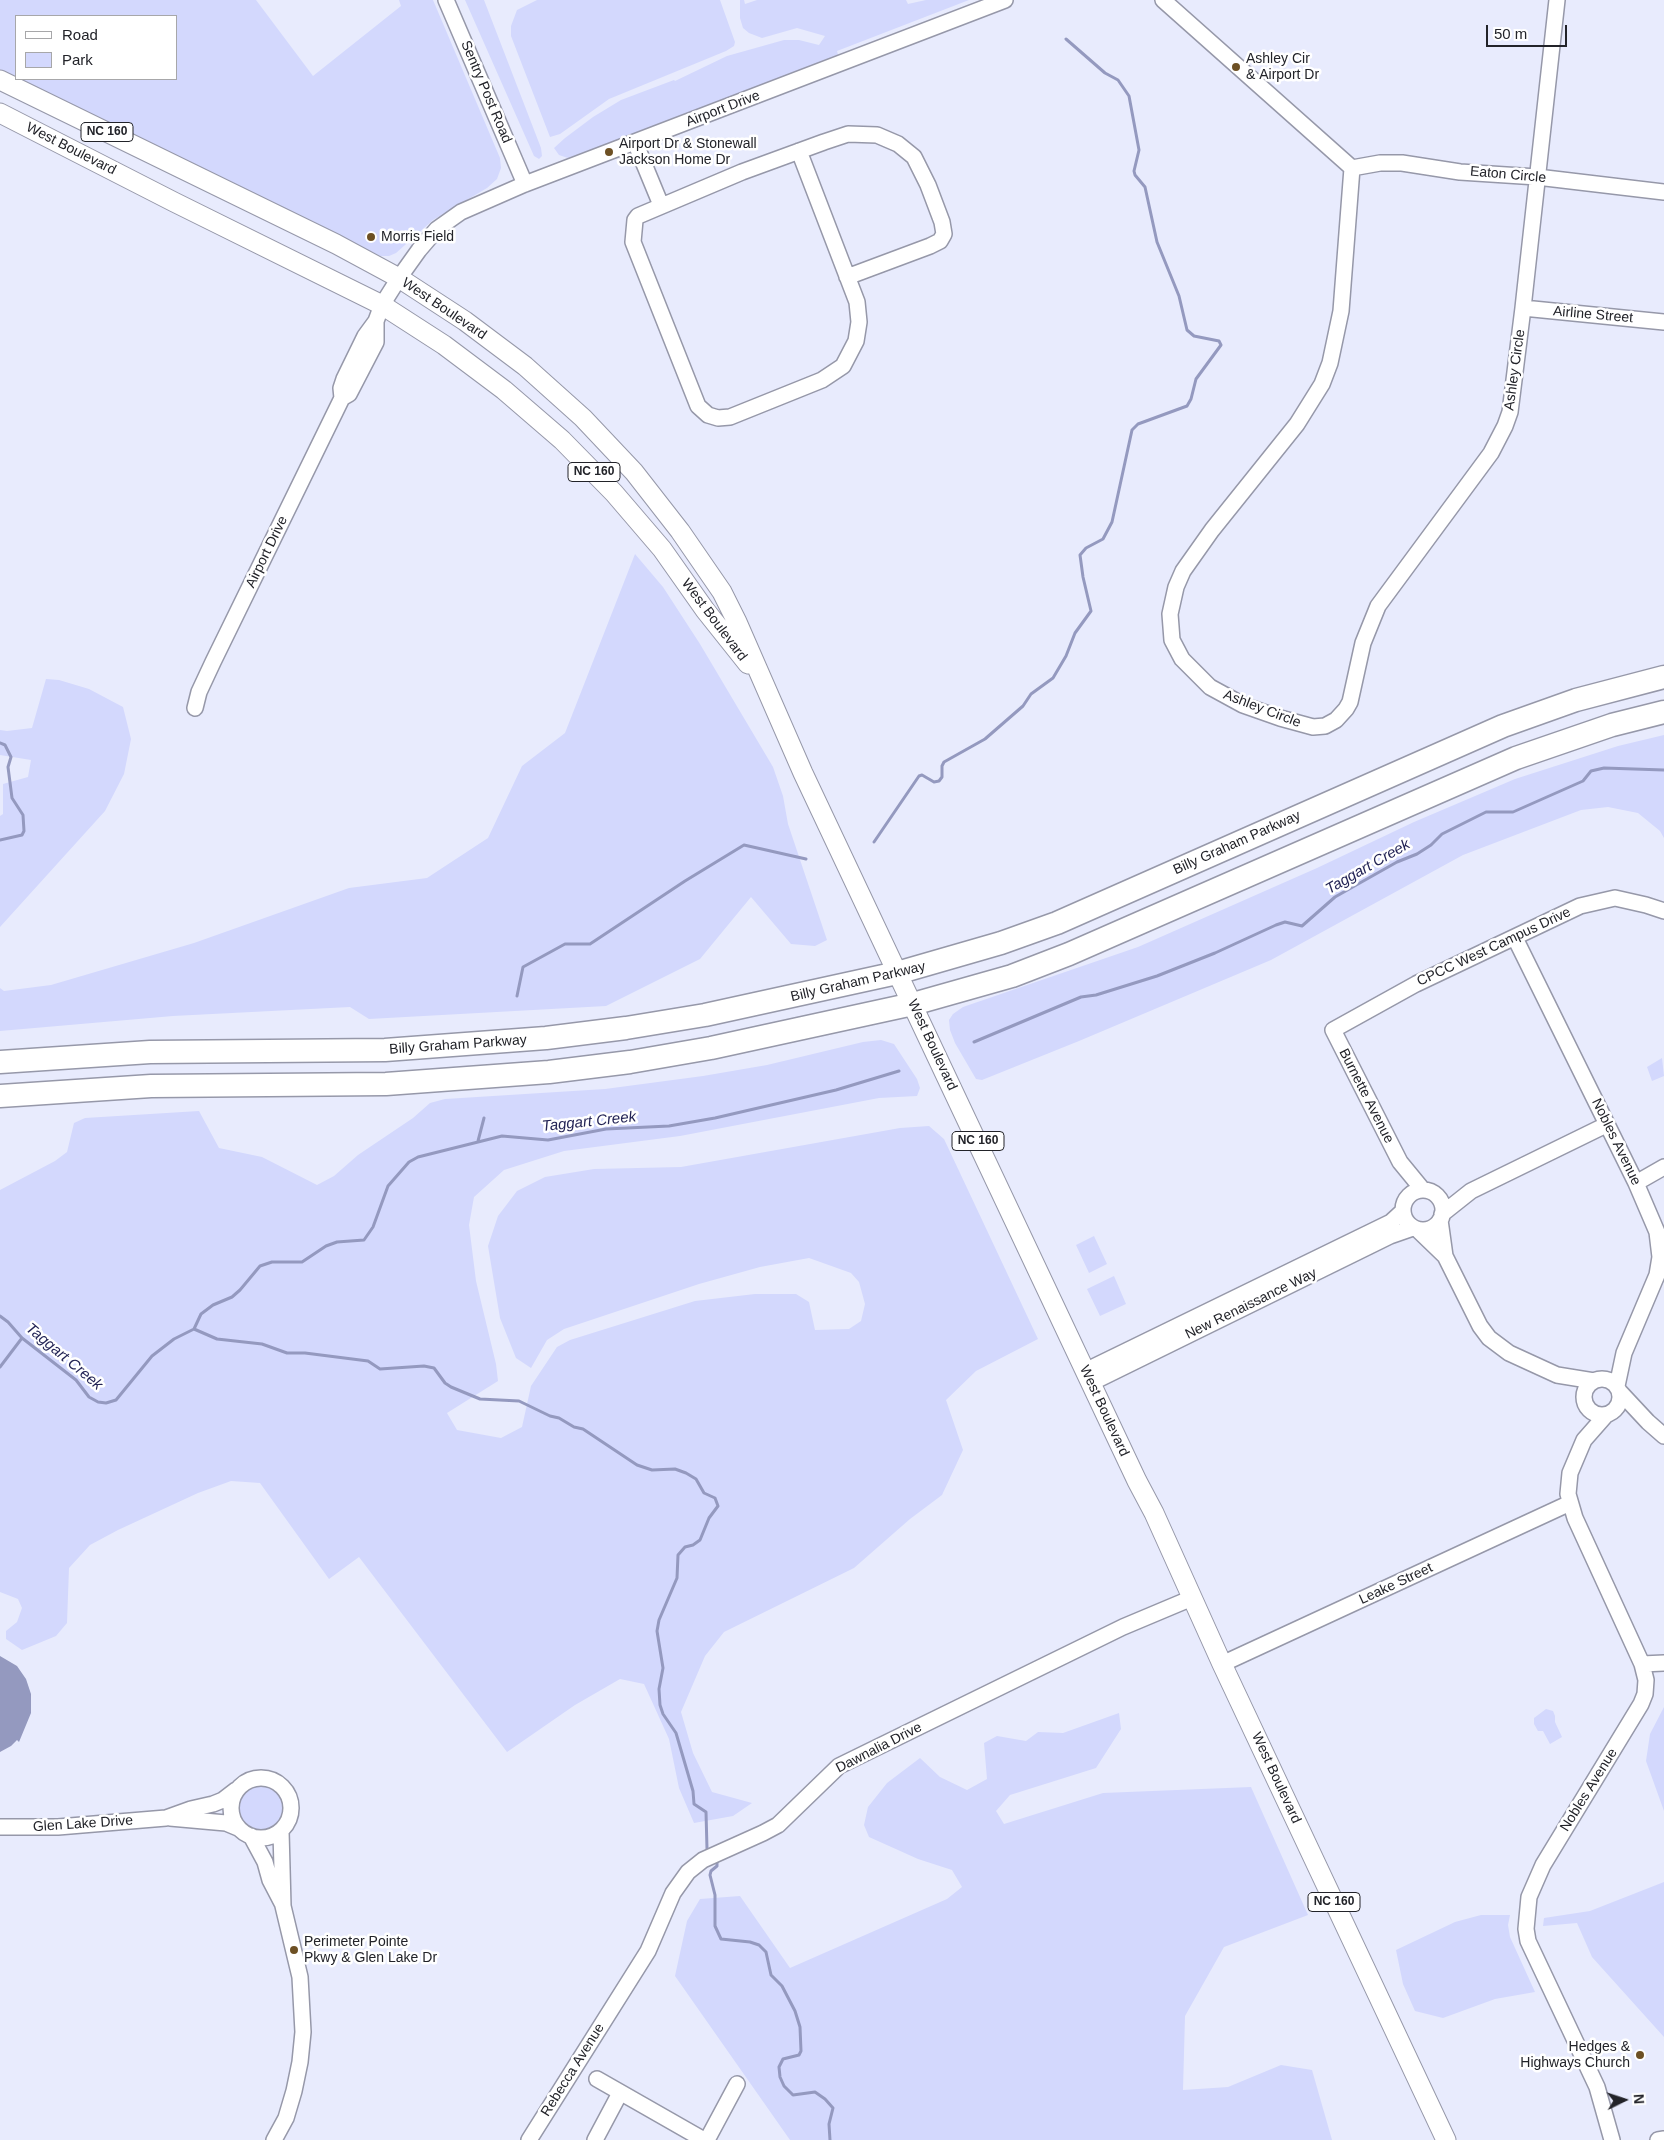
<!DOCTYPE html>
<html>
<head>
<meta charset="utf-8">
<style>
	body { margin:0 }
	#map { position:relative; width:1664px; height:2140px; overflow:hidden; background:#e8ebfd; font-family:Arial,sans-serif }
	canvas { display:block }
	.legend { position:absolute; left:15px; top:15px; width:162px; height:65px; box-sizing:border-box; background:#fff; border:1px solid #a7a7a9; margin:0; padding:6px 9px; list-style:none; font-size:15px; color:#222329 }
	.legend li { display:flex; align-items:center; gap:10px; height:25px }
	.legend b { width:25px; border:1px solid #a7a7a9 }
	.north { position:absolute; left:1599px; top:2075px; width:50px; height:50px; -webkit-text-stroke:4px #fff; paint-order:stroke; rotate:86deg; font-size:14px; font-weight:700; line-height:20px; text-align:center; color:#222329 }
	.north::after { content:''; display:block; margin:auto; width:18px; height:22px; background:#222329; clip-path:polygon(50% 0,100% 100%,50% 72%,0 100%) }
	.scale { position:absolute; left:1486px; top:25px; width:81px; height:22px; box-sizing:border-box; border:2px solid #222329; border-top:0; padding-left:6px; font-size:15px; line-height:18px; white-space:nowrap; color:#222329; -webkit-text-stroke:4px #fff; paint-order:stroke }
</style>
</head>
<body>
<div id="map">
<canvas width="1664" height="2140"></canvas>
<ul class="legend">
<li><b style="height:6px;background:#fff"></b>Road</li>
<li><b style="height:14px;background:#d3d8fd"></b>Park</li>
</ul>
<div class="north">N</div>
<div class="scale">50 m</div>
</div>
<script>
const g = document.querySelector('canvas').getContext('2d');
g.lineJoin = 'round';
function fill(path, color) {
  g.fillStyle = color;
  g.fill(path, 'evenodd');
}
function shape(rows) {
  const path = new Path2D();
  for (const r of rows) {
    if (r.length === 3) {
      path.moveTo(r[0] + r[2], r[1]);
      path.arc(r[0], r[1], r[2], 0, 2 * Math.PI);
      continue;
    }
    path.moveTo(r[0], r[1]);
    for (let i = 2; i < r.length; i += 2) path.lineTo(r[i], r[i + 1]);
  }
  return path;
}
function stroke(path, color, width, dash) {
  g.strokeStyle = color;
  g.lineWidth = width;
  g.lineCap = dash ? 'butt' : 'round';
  g.setLineDash(dash || []);
  g.stroke(path);
}
function drawText(font, color, halo, rows, align = 'center') {
  g.font = font + ' Arial,sans-serif';
  g.lineWidth = 5;
  g.setLineDash([]);
  g.textBaseline = 'middle';
  g.strokeStyle = halo;
  g.fillStyle = color;
  for (const [text, x, y, turn = 0] of rows) {
    g.save();
    g.translate(x, y);
    g.rotate((+turn || 0) * Math.PI / 180);
    g.textAlign = isNaN(turn) ? turn : align;
    if (halo) g.strokeText(text, 0, 0);
    g.fillText(text, 0, 0);
    g.restore();
  }
}
fill(shape([
	[0,0,256,0,313,76,401,6,399,0,433,0,500,158,501,168,497,179,487,188,433,220,396,253,389,256,380,256,0,74],
	[16,16,176,16,176,79,16,79],
	[465,0,484,0,541,148,542,156,539,159,534,156],
	[537,0,720,0,735,42,734,46,726,51,609,99,560,134,550,137,511,36,511,26,517,10],
	[740,0,744,0,745,4,757,0,906,0,908,4,926,0,969,0,837,51,838,55,682,118,568,158,559,155,554,148,565,138,593,117,621,100,674,80,675,81,727,56,784,40,799,40,819,45,825,36,797,28,762,38,749,33,743,28,740,18],
	[635,554,663,587,700,644,773,767,783,796,788,824,827,940,815,946,791,944,751,897,700,959,606,1006,369,1019,350,1007,173,1016,0,1031,0,988,4,991,51,985,194,943,349,888,427,878,488,838,522,766,565,733],
	[46,679,59,680,89,689,123,707,131,739,124,774,105,811,0,927,0,816,3,814,3,784,28,777,31,760,0,755,0,730,7,731,32,728],
	[1664,735,1664,838,1660,831,1638,813,1608,807,1581,810,1463,855,1271,960,1079,1041,982,1080,976,1079,955,1043,950,1030,949,1020,953,1014,963,1007,1138,947,1317,868,1414,822,1515,779,1618,746],
	[881,1040,894,1044,917,1079,920,1088,917,1096,879,1098,680,1136,564,1151,504,1170,474,1197,469,1225,476,1281,496,1364,498,1381,447,1413,457,1430,501,1438,522,1427,531,1386,557,1347,570,1340,695,1301,755,1294,796,1294,809,1302,815,1330,849,1329,861,1321,865,1304,859,1282,851,1273,809,1258,760,1267,699,1284,564,1329,547,1340,531,1368,516,1358,500,1318,488,1246,498,1216,517,1191,545,1177,594,1169,681,1167,900,1128,929,1126,944,1139,1038,1339,976,1371,946,1400,963,1450,942,1495,910,1519,854,1568,724,1632,705,1656,681,1712,693,1753,712,1792,752,1803,733,1816,694,1823,679,1788,669,1739,644,1684,620,1679,575,1705,507,1752,359,1557,329,1579,260,1483,231,1481,198,1493,118,1530,90,1545,69,1568,67,1623,56,1636,22,1650,6,1639,6,1631,17,1622,22,1608,18,1599,0,1592,0,1190,55,1161,67,1152,74,1123,85,1118,199,1111,219,1148,262,1157,317,1185,334,1176,358,1155,413,1118,430,1103,445,1099,605,1089,703,1076,767,1065,863,1042],
	[1662,1058,1664,1076,1652,1081,1647,1067],
	[1094,1236,1107,1264,1089,1273,1076,1245],
	[1114,1276,1126,1304,1100,1316,1087,1289],
	[1664,1707,1664,1811,1646,1761,1650,1734],
	[1546,1709,1553,1711,1555,1716,1555,1722,1562,1737,1550,1744,1543,1731,1538,1731,1534,1724,1534,1718],
	[1119,1713,1121,1729,1096,1768,1010,1795,996,1811,1004,1824,1103,1793,1251,1787,1308,1915,1224,1947,1185,2016,1183,2090,1228,2087,1281,2065,1312,2070,1332,2140,790,2140,675,1976,687,1921,700,1899,740,1896,790,1968,947,1899,962,1887,952,1870,918,1859,869,1837,864,1825,868,1807,887,1783,920,1758,940,1777,967,1790,987,1779,984,1743,997,1736,1026,1741,1038,1732,1063,1733],
	[262,1809,24],
	[1664,1882,1664,2037,1592,1957,1577,1923,1543,1926,1544,1918,1590,1911],
	[1481,1915,1510,1915,1508,1925,1510,1937,1535,1992,1495,1999,1443,2018,1415,2011,1403,1984,1396,1950,1455,1922]
]), '#d3d8fd');
fill(shape([
	[0,1656,17,1666,26,1679,31,1694,31,1713,19,1742,17,1740,11,1746,0,1752]
]), '#9499bf');
stroke(shape([
	[0,743,5,745,11,757,8,767,12,798,23,815,24,831,22,835,0,840],
	[874,842,919,776,922,775,934,782,939,781,942,777,942,766,944,762,985,739,1023,706,1031,694,1053,678,1066,656,1075,633,1091,611,1083,577,1080,555,1086,548,1103,539,1112,522,1132,430,1138,424,1187,406,1191,399,1196,379,1221,345,1219,341,1194,336,1187,330,1179,296,1157,242,1145,187,1135,175,1134,171,1139,150,1129,96,1118,80,1105,73,1066,39],
	[517,996,523,967,565,944,590,944,685,881,744,845,806,859],
	[974,1042,1081,997,1096,995,1157,976,1215,953,1276,925,1285,922,1302,926,1335,897,1397,862,1417,854,1431,845,1442,834,1486,812,1513,812,1583,781,1591,771,1604,768,1664,770],
	[478,1141,484,1118],
	[0,1316,8,1322,22,1338,76,1380,89,1397,98,1402,106,1403,116,1400,152,1356,174,1339,194,1329,201,1314,213,1305,232,1297,240,1290,260,1266,272,1262,302,1262,326,1246,337,1242,364,1240,373,1227,388,1186,409,1162,418,1157,502,1136,548,1140,606,1129,669,1126,715,1118,836,1090,899,1071],
	[194,1329,217,1339,262,1344,287,1353,305,1353,368,1361,380,1369,424,1366,434,1368,445,1383,451,1387,480,1399,519,1401,550,1416,559,1418,574,1427,583,1429,637,1465,652,1470,675,1469,686,1473,696,1479,704,1493,715,1498,718,1506,709,1518,700,1540,693,1545,685,1547,678,1555,677,1578,659,1620,657,1631,663,1668,659,1689,660,1705,663,1714,676,1733,693,1791,694,1804,706,1812,707,1849,711,1852],
	[0,1367,22,1338],
	[717,1861,717,1866,711,1871,710,1875,715,1895,715,1926,721,1939,750,1942,759,1945,766,1952,771,1975,782,1986,795,2011,800,2027,801,2051,799,2055,783,2059,779,2067,780,2077,784,2086,793,2095,815,2092,825,2099,833,2108,829,2124,830,2140]
]), '#9499bf', 3);
const minor = shape([
	[446,0,525,184],
	[1163,0,1352,168],
	[635,142,661,205],
	[799,151,857,302,859,322,856,341,843,366,822,380,730,417,718,418,708,415,698,406,633,242,635,220,638,216,742,172,824,142,848,134,877,135,898,144,914,157,928,185,942,222,944,234,940,241,930,246,847,277],
	[1352,168,1341,311,1330,363,1322,384,1297,424,1212,530,1183,571,1176,587,1170,614,1172,640,1182,659,1210,687,1243,705,1280,718,1313,727,1325,726,1336,720,1346,709,1350,702,1363,643,1378,606,1491,453,1505,426,1510,412,1523,308,1557,0],
	[1352,168,1380,163,1402,163,1460,172,1537,177,1664,192],
	[1523,308,1664,322],
	[376,321,376,342,349,394,342,398,341,388,344,379,365,336,376,321,382,305,399,278,419,250,437,229,461,212,525,184,1005,0],
	[195,708,199,692,213,662,342,398],
	[1515,938,1636,1183,1657,1232,1660,1257,1657,1275,1624,1353,1617,1386],
	[1636,1183,1664,1167],
	[1423,1190,1400,1162,1333,1030,1416,984,1580,906,1615,898,1646,905,1664,911],
	[1423,1210,20],
	[1442,1214,1471,1191,1606,1125],
	[1440,1220,1445,1256,1480,1326,1489,1338,1509,1353,1557,1375,1594,1381],
	[1417,1229,1445,1256],
	[1085,1371,1391,1222,1403,1211],
	[1602,1397,18],
	[1091,1383,1390,1236,1413,1228],
	[1620,1392,1648,1422,1664,1436],
	[1606,1415,1584,1440,1570,1473,1568,1494,1575,1518,1642,1664,1646,1680,1645,1694,1641,1704,1543,1865,1529,1897,1526,1929,1528,1941,1597,2087,1612,2140],
	[1222,1664,1570,1503],
	[1642,1664,1664,1663],
	[261,1808,30],
	[170,1818,226,1823,238,1828],
	[0,1827,58,1827,166,1818,191,1809,213,1804,223,1800,236,1790],
	[251,1836,265,1862,270,1880,282,1903],
	[597,2079,704,2140],
	[274,2140,286,2118,294,2091,300,2062,303,2032,300,1977,283,1906,281,1831],
	[529,2140,648,1951,673,1893,688,1872,703,1860,763,1833,778,1825,839,1766,1123,1627,1192,1598],
	[595,2140,620,2093],
	[707,2140,737,2084],
	[1658,2140,1664,2139]
]);
const major = shape([
	[0,80,336,244,399,278,465,321,525,366,583,418,634,472,680,531,722,592,737,622,803,773,1137,1481,1154,1513,1222,1664,1446,2140],
	[0,113,174,202,382,305,444,345,504,390,562,440,614,493,662,549,705,610,748,664]
]);
const highway = shape([
	[0,1062,150,1052,385,1050,546,1038,626,1028,705,1015,897,973,1001,943,1057,923,1503,726,1576,700,1664,677],
	[0,1096,151,1086,386,1084,549,1072,630,1062,711,1048,913,1004,1012,976,1069,954,1516,758,1612,725,1664,712]
]);
stroke(minor, '#9698a9', 18);
stroke(major, '#9698a9', 21);
stroke(highway, '#9698a9', 25);
stroke(minor, '#fff', 15);
stroke(major, '#fff', 19);
stroke(highway, '#fff', 22);
for (const [x, y, r, color] of [
	[1236,67,5,"#6d5024"],
	[609,152,5,"#6d5024"],
	[371,237,5,"#6d5024"],
	[294,1950,5,"#6d5024"],
	[1640,2055,5,"#6d5024"]
]) {
  const dot = new Path2D();
  dot.arc(x, y, r, 0, 2 * Math.PI);
  g.fillStyle = color;
  g.fill(dot);
  stroke(dot, '#fff', 2);
}
for (const [x, y, w] of [
	[107,132,52],
	[594,472,52],
	[978,1141,52],
	[1334,1902,52]
]) {
  const box = new Path2D();
  box.roundRect(x - w / 2, y - 9.5, w, 19, 4);
  g.fillStyle = '#fff';
  g.fill(box);
  stroke(box, '#222329', 1);
}
drawText('bold 12px', '#222329', null, [
	["NC 160",107,132],
	["NC 160",594,472],
	["NC 160",978,1141],
	["NC 160",1334,1902]
]);
drawText('14px', '#222329', '#fff', [
	["Ashley Cir",1246,59],
	["& Airport Dr",1246,75],
	["Airport Dr & Stonewall",619,144],
	["Jackson Home Dr",619,160],
	["Morris Field",381,237],
	["Perimeter Pointe",304,1942],
	["Pkwy & Glen Lake Dr",304,1958],
	["Hedges &",1630,2047,"right"],
	["Highways Church",1630,2063,"right"]
], 'left');
drawText('14px', '#222329', '#fff', [
	["Sentry Post Road",486,92,67],
	["Airport Drive",723,109,-21],
	["West Boulevard",71,149,27],
	["Eaton Circle",1508,175,5],
	["West Boulevard",444,309,34],
	["Airline Street",1593,315,5],
	["Ashley Circle",1515,370,-82],
	["Airport Drive",267,552,-64],
	["West Boulevard",714,620,53],
	["Ashley Circle",1262,709,21],
	["Billy Graham Parkway",1237,843,-24],
	["CPCC West Campus Drive",1494,947,-25],
	["Billy Graham Parkway",858,982,-13],
	["Billy Graham Parkway",458,1045,-4],
	["West Boulevard",932,1045,65],
	["Burnette Avenue",1366,1096,63],
	["Nobles Avenue",1616,1142,64],
	["New Renaissance Way",1251,1304,-26],
	["West Boulevard",1104,1411,65],
	["Leake Street",1396,1584,-25],
	["Dawnalia Drive",879,1748,-27],
	["West Boulevard",1276,1778,65],
	["Nobles Avenue",1589,1790,-58],
	["Glen Lake Drive",83,1824,-4],
	["Rebecca Avenue",573,2070,-58]
]);
drawText('italic 15px', '#232455', '#fff', [
	["Taggart Creek",1368,867,-30],
	["Taggart Creek",589,1122,-6],
	["Taggart Creek",64,1357,40]
]);
</script>
</body>
</html>
